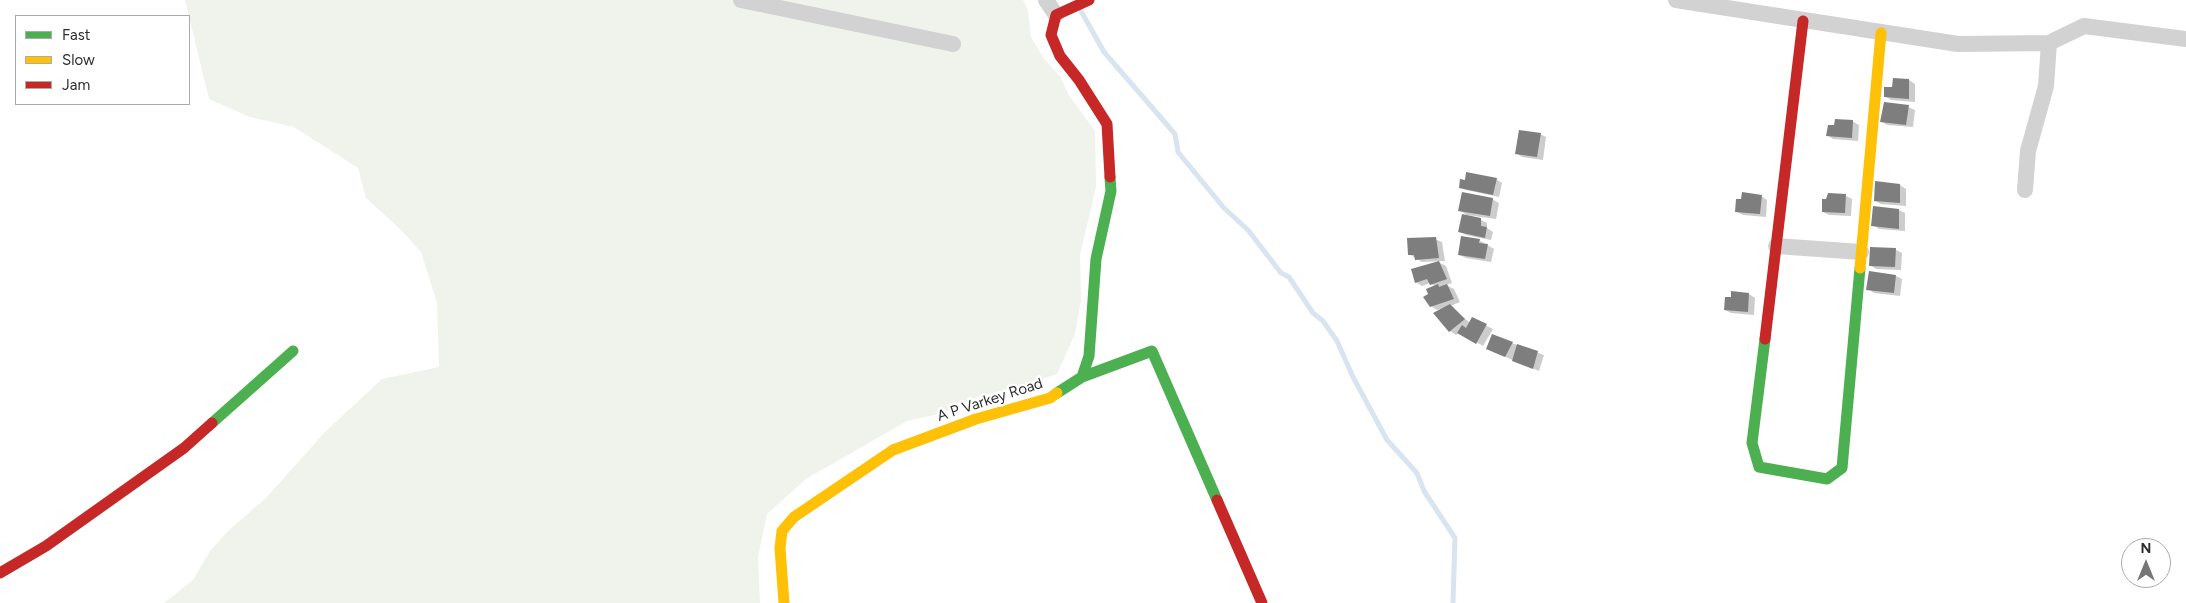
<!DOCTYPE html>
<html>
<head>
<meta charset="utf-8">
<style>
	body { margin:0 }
	#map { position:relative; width:2186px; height:603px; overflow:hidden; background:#fff; font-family:Figtree,sans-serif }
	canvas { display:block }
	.legend { position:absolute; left:15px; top:15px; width:175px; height:90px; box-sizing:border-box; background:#fff; border:1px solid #ababab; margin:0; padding:6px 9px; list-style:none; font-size:15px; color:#2d2d2d }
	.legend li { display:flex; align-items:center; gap:10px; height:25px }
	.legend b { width:25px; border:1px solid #ababab }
	.north { position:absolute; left:2121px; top:538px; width:50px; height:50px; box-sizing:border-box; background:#fff; border:1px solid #ababab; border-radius:50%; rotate:0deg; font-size:14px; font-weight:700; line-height:20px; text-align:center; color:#2d2d2d }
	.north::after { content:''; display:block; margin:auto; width:18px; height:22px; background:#767676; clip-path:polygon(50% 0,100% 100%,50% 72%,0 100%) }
</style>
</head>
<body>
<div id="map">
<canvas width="2186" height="603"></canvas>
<ul class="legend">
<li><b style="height:6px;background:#4caf50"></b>Fast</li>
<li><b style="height:6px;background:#ffc107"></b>Slow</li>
<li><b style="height:6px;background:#c62828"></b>Jam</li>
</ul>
<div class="north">N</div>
</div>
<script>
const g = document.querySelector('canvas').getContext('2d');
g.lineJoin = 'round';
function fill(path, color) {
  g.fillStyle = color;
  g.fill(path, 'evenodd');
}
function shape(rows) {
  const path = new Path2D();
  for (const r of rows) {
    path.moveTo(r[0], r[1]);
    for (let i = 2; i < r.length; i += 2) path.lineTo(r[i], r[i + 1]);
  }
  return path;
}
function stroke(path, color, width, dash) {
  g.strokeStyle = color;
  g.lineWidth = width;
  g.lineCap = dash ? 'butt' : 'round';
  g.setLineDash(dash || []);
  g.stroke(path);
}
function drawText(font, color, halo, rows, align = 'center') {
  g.font = font + ' Figtree,sans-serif';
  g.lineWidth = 5;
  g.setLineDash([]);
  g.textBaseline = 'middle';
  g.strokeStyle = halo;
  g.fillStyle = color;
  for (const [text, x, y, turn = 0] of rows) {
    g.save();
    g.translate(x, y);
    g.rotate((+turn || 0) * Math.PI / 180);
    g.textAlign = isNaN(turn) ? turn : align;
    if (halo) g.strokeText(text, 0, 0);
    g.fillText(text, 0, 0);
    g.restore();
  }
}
fill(shape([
	[185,0,1023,0,1028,10,1031,37,1044,59,1060,76,1068,94,1095,131,1096,187,1080,255,1081,300,1075,334,1057,374,1020,387,982,395,943,413,907,421,806,479,767,514,758,557,760,603,164,603,193,580,210,551,228,531,266,498,325,432,382,379,439,367,437,303,421,252,399,228,366,198,358,168,294,127,250,117,209,99]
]), '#eff3eb');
fill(shape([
	[1909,80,1915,84,1915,102,1891,100,1885,96,1893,88],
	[1908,107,1915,110,1913,127,1887,125,1881,121],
	[1852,121,1859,125,1858,141,1833,139,1827,135,1835,126],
	[1540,134,1546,137,1543,160,1522,157,1516,153],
	[1496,179,1502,183,1499,197,1466,190,1460,187],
	[1876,182,1900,185,1906,189,1906,206,1881,204,1875,201],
	[1761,196,1767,200,1766,217,1743,215,1737,212],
	[1846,196,1852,199,1851,216,1829,215,1823,212],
	[1492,199,1499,203,1496,219,1467,215,1459,210],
	[1899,210,1905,213,1905,231,1879,229,1873,225],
	[1481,220,1487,223,1487,228,1493,232,1491,240,1466,235,1460,232],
	[1435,239,1442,242,1445,261,1422,262,1409,254],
	[1479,240,1494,249,1491,262,1466,258,1460,255],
	[1896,250,1902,253,1901,270,1876,269,1870,265],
	[1438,262,1446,266,1452,283,1446,285,1454,289,1460,302,1450,306,1470,323,1473,319,1493,329,1483,346,1459,332,1456,335,1450,331,1435,314,1444,308,1437,310,1431,306,1435,286,1430,283,1422,286,1416,282],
	[1896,276,1902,279,1900,296,1874,293,1868,289],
	[1749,294,1755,298,1754,315,1731,313,1725,310],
	[1493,336,1544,355,1539,371,1494,352]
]), '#0003');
stroke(shape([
	[1081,11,1104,52,1175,134,1178,152,1224,208,1248,230,1281,273,1289,277,1313,313,1323,321,1337,341,1353,377,1387,440,1417,473,1424,491,1455,538,1453,603]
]), '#d8e4f0', 5);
fill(shape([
	[1893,78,1909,79,1909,99,1884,97,1884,87,1892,87],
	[1884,102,1909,105,1906,125,1880,122],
	[1835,119,1853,120,1852,138,1826,136,1828,125,1834,125],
	[1519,130,1541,133,1537,157,1515,154],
	[1466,172,1497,178,1493,195,1459,188,1460,179,1465,180],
	[1875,181,1900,184,1900,203,1874,201],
	[1462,192,1493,198,1490,216,1458,211],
	[1742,192,1762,195,1760,214,1735,212,1736,199,1741,199],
	[1828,193,1846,194,1845,213,1822,212,1822,199,1826,199],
	[1873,206,1899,209,1899,229,1871,226],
	[1462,214,1481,218,1481,226,1487,227,1485,238,1458,232],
	[1461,236,1480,239,1479,243,1488,244,1485,259,1458,255],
	[1436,237,1439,258,1415,260,1414,255,1408,255,1407,238],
	[1870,247,1896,248,1895,267,1869,266],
	[1439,261,1447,279,1430,285,1427,279,1415,283,1411,269],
	[1869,271,1896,275,1894,293,1866,290],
	[1438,284,1439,287,1447,284,1454,299,1430,307,1423,297,1428,294,1426,289],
	[1731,291,1749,293,1748,312,1724,310,1725,297,1731,297],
	[1450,304,1465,319,1449,332,1433,313],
	[1472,317,1487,324,1476,344,1457,333,1462,325,1466,328],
	[1492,334,1513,342,1505,357,1486,349],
	[1517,344,1538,351,1533,369,1512,361]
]), '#7e7e7e');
stroke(shape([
	[741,0,953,44],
	[1046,0,1056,15],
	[1676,0,1958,44,2049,43,2084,26,2186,39],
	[2025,190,2028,151,2046,86,2049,43],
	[1776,246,1861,252]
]), '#d2d2d2', 16);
stroke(shape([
	[1765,339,1752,443,1759,467,1827,479,1842,468,1860,268],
	[1082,377,1152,351,1217,500],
	[1057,393,1082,377,1089,356,1096,259,1111,191,1110,177],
	[212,423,293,351]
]), '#4caf50', 11);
stroke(shape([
	[1860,268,1881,33],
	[784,603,780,548,782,531,794,517,893,450,976,419,1050,398,1057,393]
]), '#ffc107', 11);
stroke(shape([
	[1089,0,1056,15,1051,35,1060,56,1079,80,1107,124,1110,177],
	[1765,339,1803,21],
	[1217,500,1262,603],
	[0,573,46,546,184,448,212,423]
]), '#c62828', 11);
drawText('15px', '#2d2d2d', '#fff', [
	["A P Varkey Road",990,400,-18]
]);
</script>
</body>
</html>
